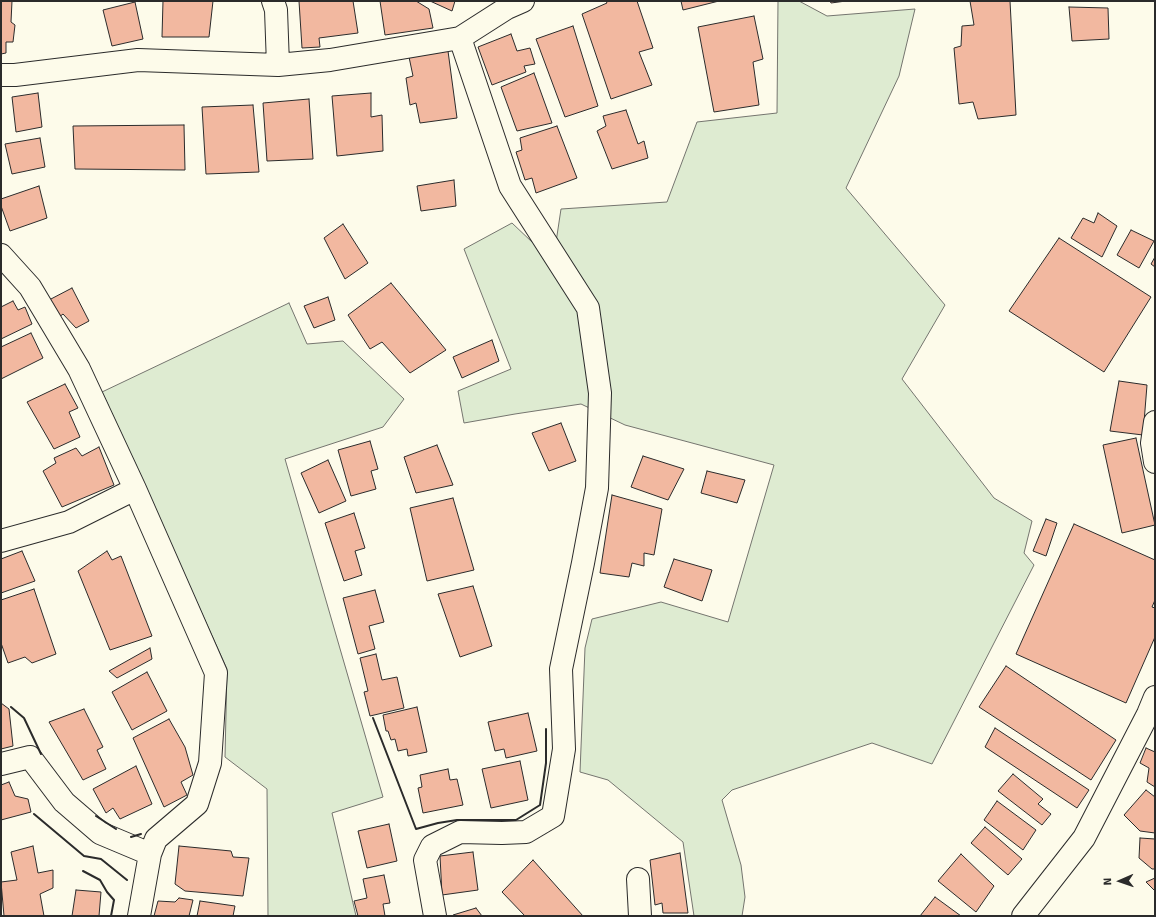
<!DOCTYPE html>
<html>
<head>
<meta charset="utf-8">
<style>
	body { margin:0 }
	#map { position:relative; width:1156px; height:917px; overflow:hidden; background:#fdfbea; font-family:Signika,sans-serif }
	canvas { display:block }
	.frame { position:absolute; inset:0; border:2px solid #2b2b2b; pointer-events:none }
	.north { position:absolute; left:1100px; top:861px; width:40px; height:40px; -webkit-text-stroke:3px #fdfbea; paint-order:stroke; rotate:268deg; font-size:11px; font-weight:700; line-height:16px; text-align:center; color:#2b2b2b }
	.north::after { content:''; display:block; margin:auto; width:14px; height:18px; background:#2b2b2b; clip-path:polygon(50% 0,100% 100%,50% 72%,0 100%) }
</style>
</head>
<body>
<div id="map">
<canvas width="1156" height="917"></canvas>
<div class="frame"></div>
<div class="north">N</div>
</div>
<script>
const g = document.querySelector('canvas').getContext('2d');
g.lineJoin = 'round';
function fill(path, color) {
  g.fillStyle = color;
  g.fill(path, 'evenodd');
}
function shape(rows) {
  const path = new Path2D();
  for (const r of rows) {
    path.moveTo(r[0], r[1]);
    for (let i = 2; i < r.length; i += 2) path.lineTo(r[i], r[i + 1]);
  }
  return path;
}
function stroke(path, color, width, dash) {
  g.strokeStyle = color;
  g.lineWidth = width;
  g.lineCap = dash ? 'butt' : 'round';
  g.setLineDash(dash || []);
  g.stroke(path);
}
const green = shape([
	[778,1,799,1,827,16,915,9,899,76,846,188,945,305,902,379,994,498,1032,521,1024,553,1034,565,932,764,872,743,732,790,722,800,741,865,745,897,742,916,694,916,683,842,608,780,580,772,585,648,592,619,661,602,728,622,774,465,625,425,581,404,515,414,464,423,458,391,511,369,464,249,512,223,553,262,561,209,667,202,697,122,777,113,778,1],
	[289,303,307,344,343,341,404,399,383,427,285,459,383,797,332,813,356,916,268,916,267,789,225,757,227,669,102,392,289,303]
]);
fill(green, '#deebd1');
stroke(green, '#74746e', 1);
const building = shape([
	[1,1,12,1,11,22,15,25,13,42,6,42,6,53,1,54,1,1],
	[163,1,213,1,209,37,162,37,163,1],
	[299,1,353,1,358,33,319,38,320,47,302,48,299,1],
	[380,1,416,1,429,9,433,28,385,35,380,1],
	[430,1,455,1,452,11,430,1],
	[606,1,637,1,653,48,639,52,652,85,611,99,582,14,607,3,606,1],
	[681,1,719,1,683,10,681,1],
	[830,1,846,1,831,3,830,1],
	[970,1,1010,1,1016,115,978,119,973,102,959,104,954,48,961,46,962,26,974,25,970,1],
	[135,2,143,39,112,46,103,10,135,2],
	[1069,7,1108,8,1109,39,1072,41,1069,7],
	[754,16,763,59,753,62,759,105,714,112,698,27,754,16],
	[573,26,598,106,565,117,536,39,573,26],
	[511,34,517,51,530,48,535,64,524,66,526,72,492,85,478,47,511,34],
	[448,51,457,118,420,123,416,103,410,105,406,78,413,76,409,57,448,51],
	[534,73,552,123,517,131,501,87,534,73],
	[38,93,42,127,16,132,12,97,38,93],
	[371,93,371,117,382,115,383,151,337,156,332,96,371,93],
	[309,99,313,159,267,161,263,103,309,99],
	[253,105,259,172,206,174,202,107,253,105],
	[626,110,638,144,644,141,648,158,612,169,597,131,606,126,603,116,626,110],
	[184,125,185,170,75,169,73,126,184,125],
	[557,126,577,178,536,193,532,178,525,180,516,152,522,150,520,138,557,126],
	[40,138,45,167,12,174,5,144,40,138],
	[454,180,456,206,421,211,417,186,454,180],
	[39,186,47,218,10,231,1,206,1,199,39,186],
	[1098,213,1117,226,1102,257,1071,238,1083,218,1094,223,1098,213],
	[343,224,368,263,345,279,324,238,343,224],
	[1131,230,1154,241,1139,268,1117,255,1131,230],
	[1059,238,1151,297,1104,372,1009,311,1059,238],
	[1155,257,1155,267,1151,264,1155,257],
	[391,283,446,350,410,373,382,342,370,349,348,315,391,283],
	[72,288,89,321,76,328,63,314,58,318,49,300,72,288],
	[328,297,335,320,314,328,304,306,328,297],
	[13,301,18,310,25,307,32,324,1,339,1,307,13,301],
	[31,333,43,358,1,379,1,347,31,333],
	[492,340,499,361,462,378,453,357,492,340],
	[1119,381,1147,385,1143,435,1110,431,1119,381],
	[65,384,78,408,69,412,80,437,54,449,27,402,65,384],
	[561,423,576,461,549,471,532,433,561,423],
	[1136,438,1155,525,1122,533,1103,445,1136,438],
	[370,441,378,469,371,471,376,489,351,496,338,450,370,441],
	[437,445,453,485,416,493,404,457,437,445],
	[99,447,114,485,62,507,43,471,56,463,54,458,76,448,82,456,99,447],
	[643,456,684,469,668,500,631,487,643,456],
	[328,460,346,501,319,513,301,473,328,460],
	[707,471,745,480,737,503,701,493,707,471],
	[612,495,662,509,654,555,644,553,644,566,632,563,629,577,600,573,612,495],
	[453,498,474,570,427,581,410,508,453,498],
	[354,513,365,548,355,551,362,575,344,581,325,523,354,513],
	[1046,519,1057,523,1046,556,1033,551,1046,519],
	[1074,524,1155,560,1155,600,1152,607,1155,608,1155,637,1126,703,1016,654,1074,524],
	[22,551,35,581,1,593,1,559,22,551],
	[107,551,112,560,121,556,152,636,110,650,78,571,107,551],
	[674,559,712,570,702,601,664,587,674,559],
	[473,586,492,646,460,657,438,594,473,586],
	[34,589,56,654,32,663,25,657,8,663,1,643,1,600,34,589],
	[375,590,384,622,369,626,375,649,358,654,343,598,375,590],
	[150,648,152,659,117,678,109,671,150,648],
	[376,654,382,680,397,677,404,708,370,716,364,692,368,691,360,658,376,654],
	[1006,666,1116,740,1091,780,979,707,1006,666],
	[147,672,167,711,132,730,112,692,147,672],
	[1,703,9,709,13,746,1,749,1,703],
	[417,707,427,752,408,756,407,749,398,751,395,739,391,740,388,731,386,731,383,715,417,707],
	[84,709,103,747,97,750,106,769,83,780,49,722,84,709],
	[528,713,537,751,506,758,504,749,495,751,488,722,528,713],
	[169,719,185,747,193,775,181,782,187,795,164,807,133,738,169,719],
	[995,728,1089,790,1077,808,985,747,995,728],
	[1146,748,1155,752,1155,787,1147,782,1149,768,1140,763,1146,748],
	[520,761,528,800,491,808,482,769,520,761],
	[136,766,152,804,120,819,113,808,106,813,93,789,136,766],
	[448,769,450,780,457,779,463,805,423,813,418,788,422,787,420,775,448,769],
	[1013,774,1043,799,1038,804,1051,814,1042,825,998,791,1013,774],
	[9,782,15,796,28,799,31,812,1,820,1,785,9,782],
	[1146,790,1155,797,1155,833,1140,831,1124,815,1146,790],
	[997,801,1036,830,1023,850,984,820,997,801],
	[389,824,397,861,367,868,358,831,389,824],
	[985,827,1022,859,1008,875,971,843,985,827],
	[1140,838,1155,839,1155,869,1152,869,1139,858,1140,838],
	[33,846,38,873,53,870,53,888,40,894,44,916,4,916,1,882,17,880,11,852,33,846],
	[179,846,231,851,233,857,249,858,243,896,185,891,175,884,179,846],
	[473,852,478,890,442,895,440,856,473,852],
	[680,853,688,913,663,913,662,903,655,905,650,860,680,853],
	[961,854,994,886,976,912,938,881,961,854],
	[533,860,583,916,525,916,502,892,533,860],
	[384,875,390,903,383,904,385,916,358,916,354,901,367,898,363,879,384,875],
	[1155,878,1155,891,1146,882,1155,878],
	[76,890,101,892,99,916,72,916,76,890],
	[935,897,961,916,920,916,935,897],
	[179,898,193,900,189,916,154,916,158,901,175,902,179,898],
	[200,901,235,906,233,916,197,916,200,901],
	[476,908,482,916,453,916,453,915,476,908]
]);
fill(building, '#f2b8a0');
stroke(building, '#2b2b2b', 1);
const minor = shape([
	[273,1,276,10,278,65],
	[1,75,15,75,138,60,278,65,330,60,460,38,507,8,523,1],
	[1,255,30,287,79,369,135,489,216,673,210,763,197,804,156,839,150,854,139,916],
	[1155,422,1152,443,1155,462],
	[1,541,69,522,135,489],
	[1,764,30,757,64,802,100,833,150,854],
	[638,879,640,916],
	[435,916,425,860,432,846,460,832,502,833,526,832,553,816,564,749,561,669,583,563,597,488,600,393,588,308,510,186,460,38],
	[1023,916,1084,838,1148,714,1155,697]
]);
stroke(minor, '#2b2b2b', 24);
stroke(minor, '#fdfbea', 22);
stroke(shape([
	[11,707,24,718,41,754],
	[373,718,416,829,438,823,457,820,516,820,540,805,546,763,546,729],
	[34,814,84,856,101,859,127,880],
	[96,816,116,829],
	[131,837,141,834],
	[83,871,100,880,107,892,114,900,111,916]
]), '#2b2b2b', 2);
</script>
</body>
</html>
